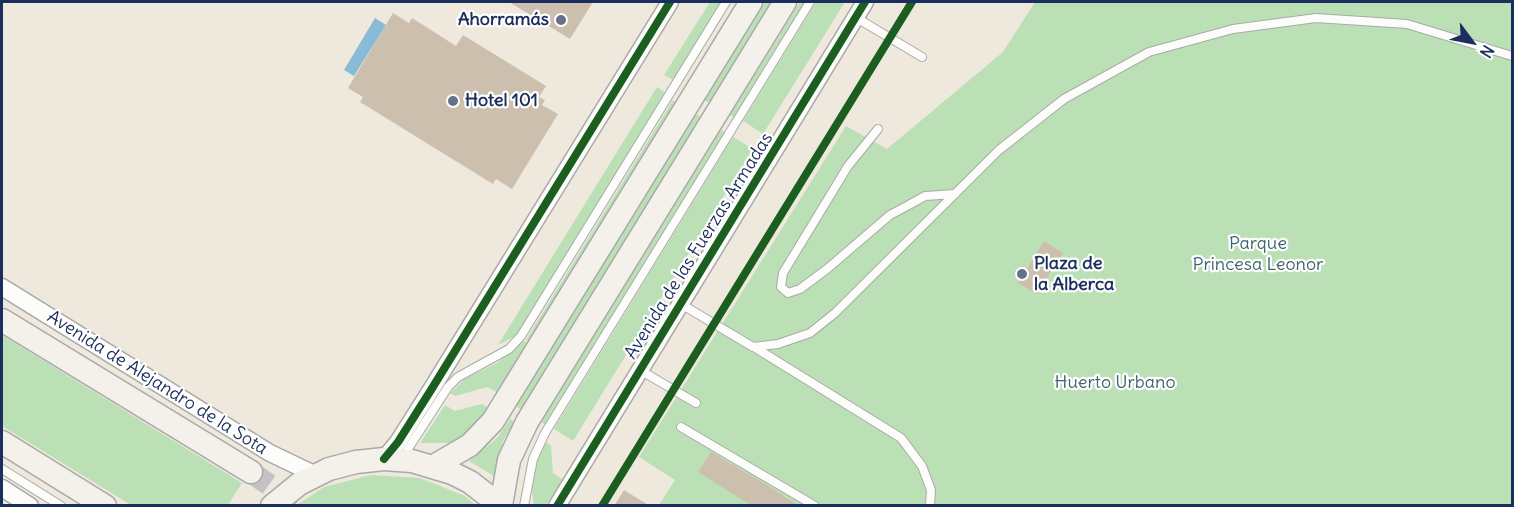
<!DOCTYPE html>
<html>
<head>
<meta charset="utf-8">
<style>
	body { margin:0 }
	#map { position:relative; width:1514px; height:507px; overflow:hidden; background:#eee8dd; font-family:Delius,sans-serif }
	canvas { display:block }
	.frame { position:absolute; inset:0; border:3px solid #1b2f5e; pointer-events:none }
	.north { position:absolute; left:1442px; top:12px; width:60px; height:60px; -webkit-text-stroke:4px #fff; paint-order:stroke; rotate:122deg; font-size:16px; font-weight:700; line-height:24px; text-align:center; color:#1b2f5e }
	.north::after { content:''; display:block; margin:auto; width:21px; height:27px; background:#1b2f5e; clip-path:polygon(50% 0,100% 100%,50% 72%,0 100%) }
</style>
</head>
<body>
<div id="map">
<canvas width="1514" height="507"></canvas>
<div class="frame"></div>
<div class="north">N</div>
</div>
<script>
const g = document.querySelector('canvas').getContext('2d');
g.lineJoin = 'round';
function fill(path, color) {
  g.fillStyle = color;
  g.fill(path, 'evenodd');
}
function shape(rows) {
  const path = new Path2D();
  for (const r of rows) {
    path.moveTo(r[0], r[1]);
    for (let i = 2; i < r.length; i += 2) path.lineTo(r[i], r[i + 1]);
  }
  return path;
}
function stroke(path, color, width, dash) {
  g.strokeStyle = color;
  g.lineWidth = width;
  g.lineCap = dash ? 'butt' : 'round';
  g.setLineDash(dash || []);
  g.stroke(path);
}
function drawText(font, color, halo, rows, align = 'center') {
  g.font = font + ' Delius,sans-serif';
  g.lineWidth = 4.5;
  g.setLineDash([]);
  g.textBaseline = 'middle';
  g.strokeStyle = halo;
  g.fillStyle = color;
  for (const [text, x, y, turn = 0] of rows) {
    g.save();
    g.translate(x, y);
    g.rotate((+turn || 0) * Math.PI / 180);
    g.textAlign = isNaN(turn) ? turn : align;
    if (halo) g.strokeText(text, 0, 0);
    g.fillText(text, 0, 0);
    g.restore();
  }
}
fill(shape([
	[710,2,721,2,673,80,664,75],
	[765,2,774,2,711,104,704,100],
	[800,2,805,2,734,118,730,115],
	[816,2,845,2,763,134,743,121],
	[1035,2,1512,2,1512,505,659,505,675,480,639,457,846,126,887,149,1003,52],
	[657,87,666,93,517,335,498,345],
	[673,100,676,102,529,342,526,340],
	[696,114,702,117,522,410,516,406],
	[721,130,725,132,546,425,541,422],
	[733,137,753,149,573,441,554,429],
	[2,335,242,483,228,505,131,505,2,426],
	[524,341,528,343,497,392,487,387,455,396,450,393,466,378,497,363],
	[482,404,489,408,480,422,464,436,449,443,420,443,445,405,455,411],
	[510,419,515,422,503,441,494,476,469,461,497,438],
	[546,442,551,446,553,473,563,480,546,505,534,506,532,489,533,475,540,452],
	[371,475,420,478,465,496,475,505,297,505,324,487]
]), '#bce0b5');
fill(shape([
	[375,18,386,25,354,76,344,70]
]), '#87bbd7');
fill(shape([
	[509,2,593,2,570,39],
	[393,13,409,23,412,18,456,46,463,35,546,86,539,97,545,100,542,105,558,114,512,189,496,179,493,184,360,102,363,97,348,88],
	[1044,241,1063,253,1037,294,1018,283],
	[711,452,762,482,799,506,752,506,698,472],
	[624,490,650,506,614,506]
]), '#cdbfae');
stroke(shape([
	[251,472,299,506]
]), '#c4c3c4', 22, [22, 11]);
const lane = shape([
	[855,17,922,57],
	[878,129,848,166,783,273,781,287,788,293,800,289,827,269,890,215,907,206,925,196,955,194],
	[681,304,753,347,778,344,810,333,835,313,999,150,1064,99,1149,52,1233,29,1316,18,1407,24,1512,56],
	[754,347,901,438,922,466,931,490,930,506],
	[640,370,696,403],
	[681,427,815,506],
	[402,458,448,387,458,377,509,349,521,336,726,2],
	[2,469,61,506],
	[524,506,533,459,545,433,810,2]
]);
const street = shape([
	[2,287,270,453,316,475],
	[384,459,398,442,431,390,670,2],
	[2,488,30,506],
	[557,506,865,2]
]);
const secondary = shape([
	[2,320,251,472],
	[2,442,105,506],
	[434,466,470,445,493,421,751,2],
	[501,505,509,460,527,422,785,2],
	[272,506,299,484,329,469,356,462,384,459,412,461,452,473,470,482,501,506]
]);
stroke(lane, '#aaa9a9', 10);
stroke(street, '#aaa9a9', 19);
stroke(secondary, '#aaa9a9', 25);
stroke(lane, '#fcfcfa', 8);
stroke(street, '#fcfcfa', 16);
stroke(secondary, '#f4f1eb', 22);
stroke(shape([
	[384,459,398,442,431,390,670,2],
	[557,506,865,2],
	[602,506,912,2]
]), '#1b5e20', 8);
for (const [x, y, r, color] of [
	[561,20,6,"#65708a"],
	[453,101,6,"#65708a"],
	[1022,274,6,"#65708a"]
]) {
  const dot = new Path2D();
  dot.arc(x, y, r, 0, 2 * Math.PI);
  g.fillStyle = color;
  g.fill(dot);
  stroke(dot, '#fff', 2);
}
drawText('bold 18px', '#1b2f5e', '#fff', [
	["Ahorramás",549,20,"right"],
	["Hotel 101",465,101],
	["Plaza de",1034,264],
	["la Alberca",1034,285]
], 'left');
drawText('18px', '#3f626e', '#fff', [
	["Parque",1258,244],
	["Princesa Leonor",1258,265],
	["Huerto Urbano",1115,383]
]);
drawText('18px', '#1b2f5e', '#fff', [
	["Avenida de las Fuerzas Armadas",699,246,-58],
	["Avenida de Alejandro de la Sota",157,383,32]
]);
</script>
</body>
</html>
